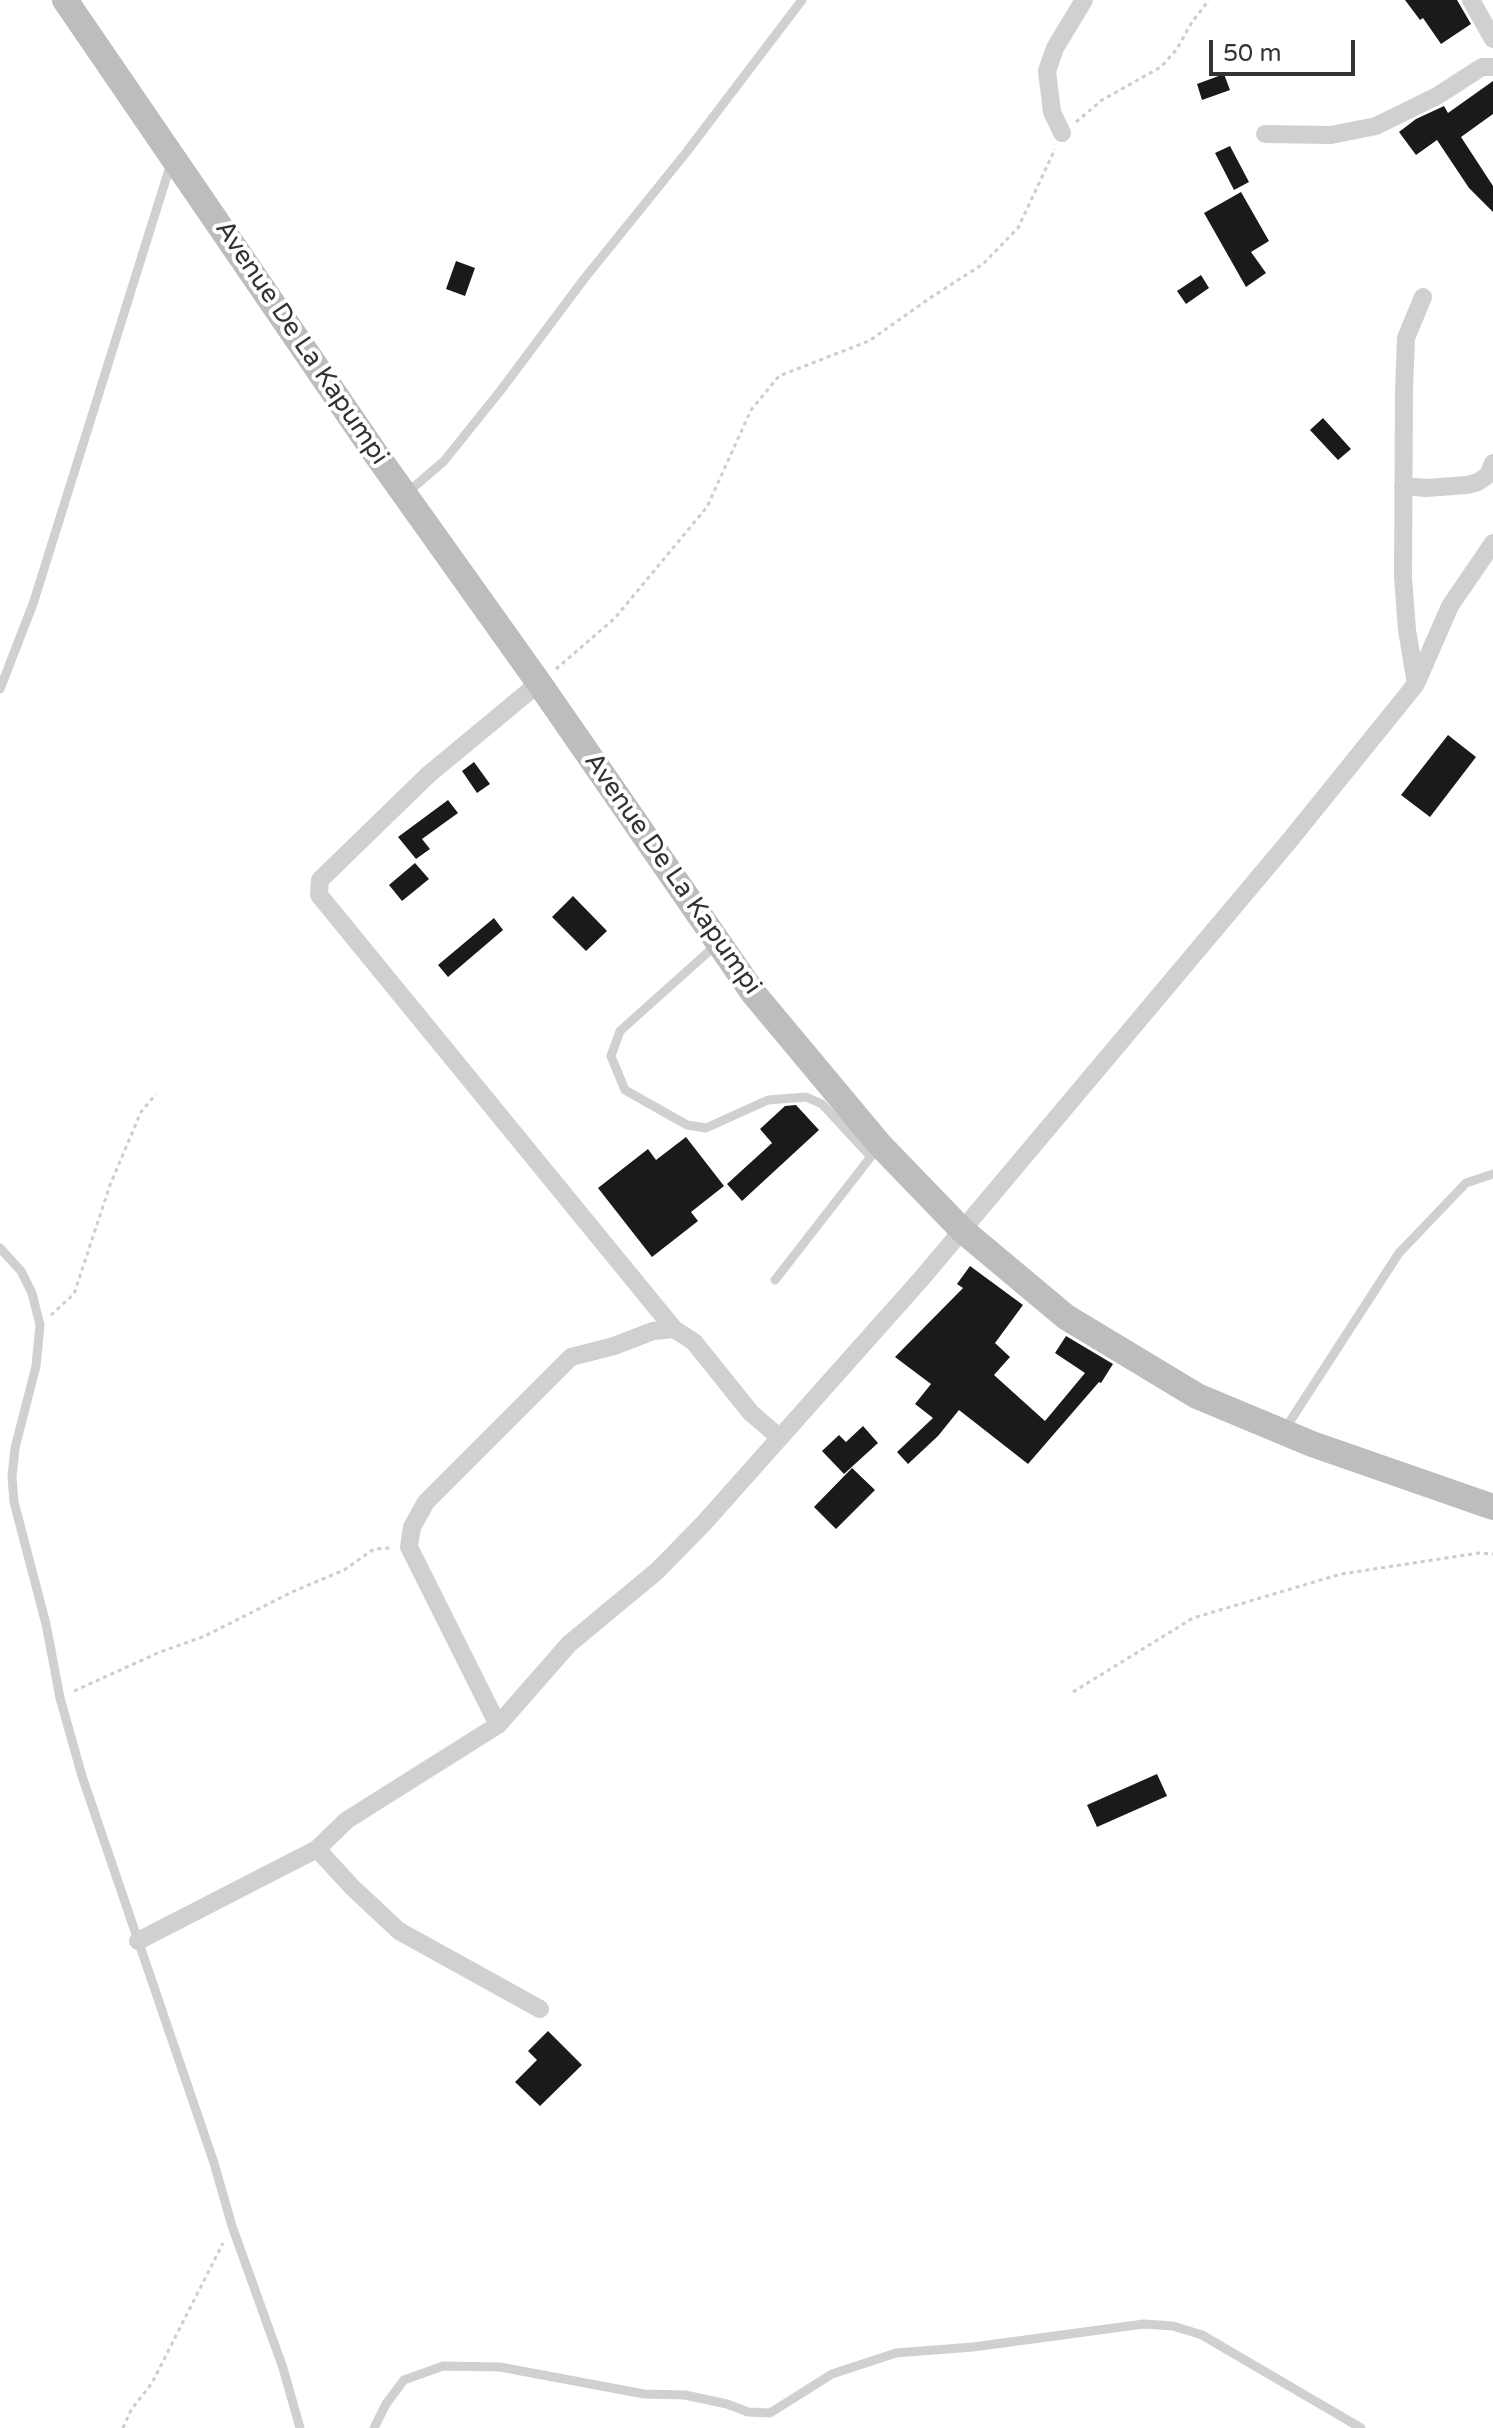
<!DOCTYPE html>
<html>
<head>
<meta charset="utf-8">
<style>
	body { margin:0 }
	#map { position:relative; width:1493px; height:2428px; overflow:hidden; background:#fff; font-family:"Varela Round",sans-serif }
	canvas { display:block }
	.scale { position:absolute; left:1209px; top:40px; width:146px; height:36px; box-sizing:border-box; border:4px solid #333; border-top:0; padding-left:10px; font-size:24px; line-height:28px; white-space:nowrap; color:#333; -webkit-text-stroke:6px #fff; paint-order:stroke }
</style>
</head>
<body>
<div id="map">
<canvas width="1493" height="2428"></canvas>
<div class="scale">50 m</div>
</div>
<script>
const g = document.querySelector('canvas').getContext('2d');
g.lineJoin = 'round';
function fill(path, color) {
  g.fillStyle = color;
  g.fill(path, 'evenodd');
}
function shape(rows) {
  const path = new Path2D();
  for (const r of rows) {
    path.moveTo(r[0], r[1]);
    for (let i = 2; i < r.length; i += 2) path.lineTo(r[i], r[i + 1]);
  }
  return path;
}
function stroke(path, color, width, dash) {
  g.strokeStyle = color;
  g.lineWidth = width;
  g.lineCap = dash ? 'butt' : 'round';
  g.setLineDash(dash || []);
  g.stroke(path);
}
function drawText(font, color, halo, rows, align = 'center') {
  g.font = font + ' "Varela Round",sans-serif';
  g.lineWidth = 8;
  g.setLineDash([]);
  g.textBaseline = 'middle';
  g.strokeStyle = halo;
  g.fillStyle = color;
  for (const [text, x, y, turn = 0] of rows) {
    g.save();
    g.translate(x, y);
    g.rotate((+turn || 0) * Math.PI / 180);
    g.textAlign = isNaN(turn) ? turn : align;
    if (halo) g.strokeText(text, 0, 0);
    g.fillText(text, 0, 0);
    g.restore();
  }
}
fill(shape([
	[1405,0,1457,0,1471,24,1441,44,1423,18,1420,20],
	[1224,74,1230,90,1202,100,1197,84],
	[1493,81,1493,114,1461,137,1493,186,1493,212,1469,188,1437,140,1416,155,1399,132,1416,119,1444,106,1448,113],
	[1230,146,1249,182,1234,190,1215,153],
	[1241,192,1269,241,1251,252,1266,273,1246,287,1204,213],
	[456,261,475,268,465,296,446,289],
	[1201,275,1209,288,1186,304,1177,291],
	[1323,418,1351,449,1338,460,1310,430],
	[1448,735,1476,757,1430,817,1401,795],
	[474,762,490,784,477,793,462,771],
	[448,800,458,813,422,839,430,849,416,859,398,837],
	[415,863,429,879,402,901,389,885],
	[573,896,607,931,586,951,552,917],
	[494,918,503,930,448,977,438,965],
	[796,1105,819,1130,742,1201,727,1184,772,1143,760,1129,785,1106],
	[686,1137,724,1186,691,1212,698,1221,652,1257,598,1188,648,1149,656,1160],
	[970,1266,1023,1305,995,1343,1010,1357,994,1375,1045,1421,1085,1373,1055,1353,1066,1336,1113,1364,1101,1383,1099,1382,1028,1464,959,1410,938,1436,908,1464,897,1452,933,1418,915,1404,931,1384,895,1357,963,1288,957,1284],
	[863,1426,878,1443,844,1474,822,1451,839,1435,846,1442],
	[852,1468,875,1490,836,1529,814,1507],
	[1157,1774,1167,1796,1097,1827,1087,1805],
	[548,2031,582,2065,540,2106,515,2082,537,2060,528,2051]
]), '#1a1a1a');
stroke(shape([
	[1076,122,1102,100,1161,67,1177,49,1192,22,1209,0],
	[556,669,615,618,707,507,751,410,779,376,869,341,930,298,983,264,1018,228,1055,149],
	[51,1315,74,1294,110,1185,141,1112,156,1094],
	[74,1691,160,1652,205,1636,292,1592,344,1570,374,1549,390,1548],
	[1073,1692,1193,1618,1341,1574,1479,1553,1493,1554],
	[123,2428,131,2410,152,2383,223,2243]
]), '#cdcdcd', 3, [4, 4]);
stroke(shape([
	[408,492,444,461,501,390,584,279,685,154,802,0],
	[0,689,33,604,171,163],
	[716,945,620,1031,611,1056,625,1090,687,1125,706,1128,768,1100,806,1097,822,1104,870,1156],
	[0,1248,21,1271,32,1293,40,1325,36,1366,15,1448,12,1477,14,1502,46,1624,60,1698,82,1776,214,2163,232,2226,283,2368,300,2428],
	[775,1280,873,1154],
	[1285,1429,1399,1253,1466,1183,1493,1174],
	[374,2428,386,2404,404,2380,443,2366,500,2367,644,2394,685,2395,727,2404,748,2412,770,2413,832,2374,896,2353,973,2347,1144,2324,1173,2326,1202,2335,1361,2428]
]), '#d0d0d0', 9);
stroke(shape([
	[1471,0,1493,39],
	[1062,133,1052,112,1047,71,1055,48,1084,0],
	[1265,134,1331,135,1376,126,1437,96,1482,67,1493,67],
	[1403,486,1426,488,1467,485,1478,482,1488,475,1493,463],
	[539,683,428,775,320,880,319,895,674,1329],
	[1416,684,1450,606,1493,543],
	[498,1725,409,1547,412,1527,426,1502,571,1357,614,1346,653,1331,674,1329,694,1342,751,1413,779,1437],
	[138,1941,317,1849],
	[540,2009,399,1931,353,1888,317,1849,347,1820,498,1725,569,1644,657,1571,704,1523,922,1278,1290,840,1416,684,1407,630,1403,577,1404,391,1406,338,1423,297]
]), '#d0d0d0', 18);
stroke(shape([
	[65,0,373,450,539,683,754,994,880,1145,962,1230,1066,1317,1197,1396,1312,1444,1493,1507]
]), '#bdbdbd', 26);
drawText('26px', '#333', '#fff', [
	["Avenue De La Kapumpi",301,343,56],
	["Avenue De La Kapumpi",672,874,55]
]);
</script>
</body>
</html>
